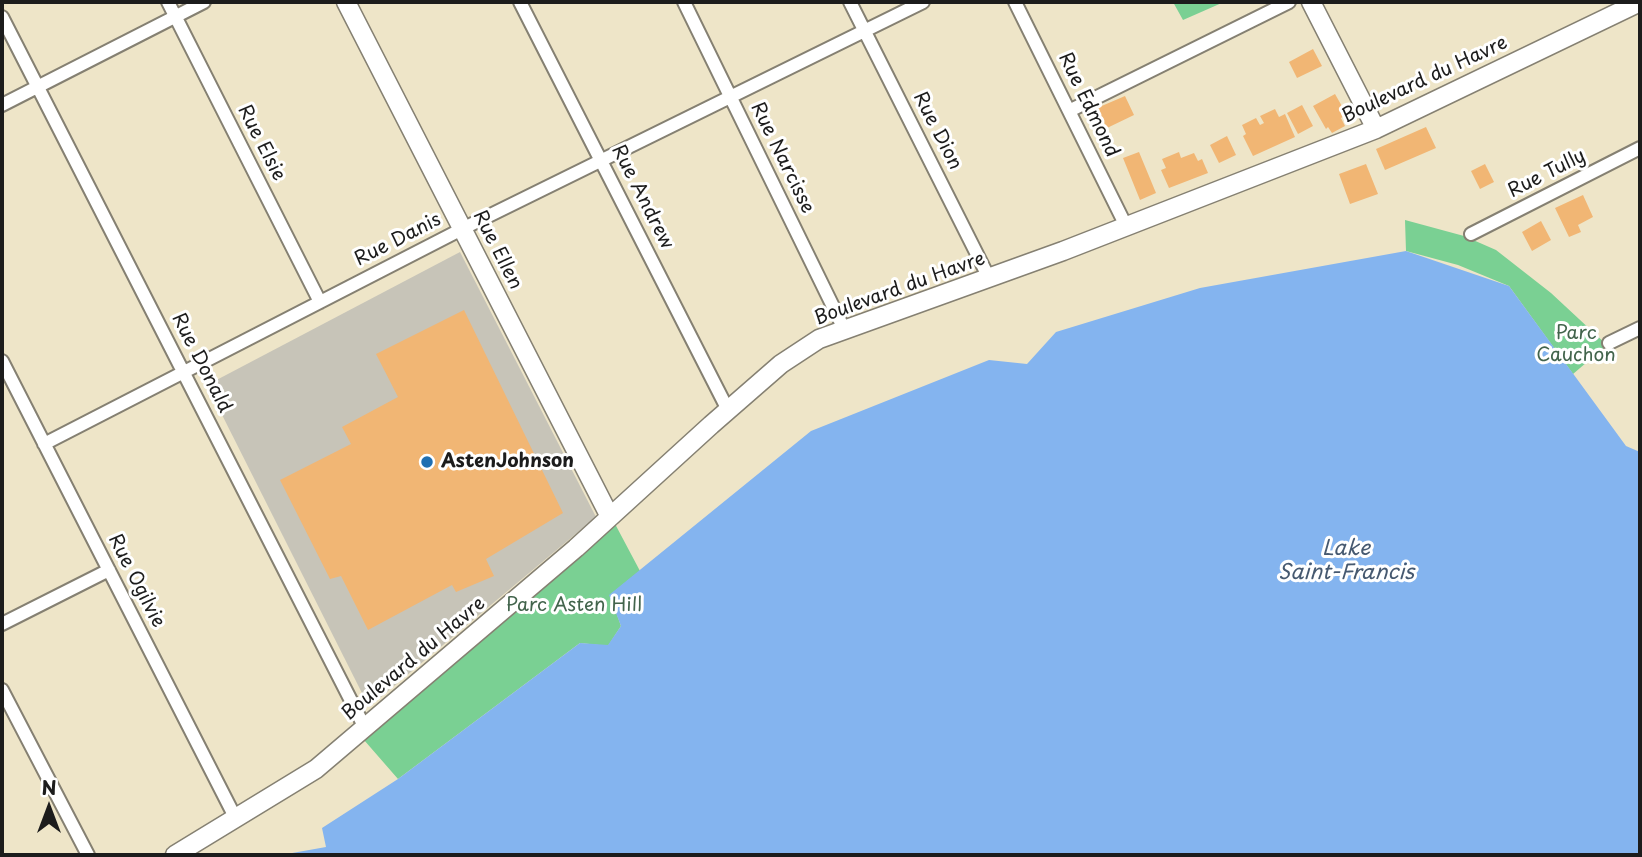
<!DOCTYPE html>
<html>
<head>
<meta charset="utf-8">
<style>
	body { margin:0 }
	#map { position:relative; width:1642px; height:857px; overflow:hidden; background:#eee5c8; font-family:"Playpen Sans",sans-serif }
	canvas { display:block }
	.frame { position:absolute; inset:0; border:4px solid #1c1c1c; pointer-events:none }
	.north { position:absolute; left:14px; top:773px; width:70px; height:70px; -webkit-text-stroke:5px #fff; paint-order:stroke; rotate:0deg; font-size:19px; font-weight:700; line-height:28px; text-align:center; color:#1c1c1c }
	.north::after { content:''; display:block; margin:auto; width:24px; height:32px; background:#1c1c1c; clip-path:polygon(50% 0,100% 100%,50% 72%,0 100%) }
</style>
</head>
<body>
<div id="map">
<canvas width="1642" height="857"></canvas>
<div class="frame"></div>
<div class="north">N</div>
</div>
<script>
const g = document.querySelector('canvas').getContext('2d');
g.lineJoin = 'round';
function fill(path, color) {
  g.fillStyle = color;
  g.fill(path, 'evenodd');
}
function shape(rows) {
  const path = new Path2D();
  for (const r of rows) {
    path.moveTo(r[0], r[1]);
    for (let i = 2; i < r.length; i += 2) path.lineTo(r[i], r[i + 1]);
  }
  return path;
}
function stroke(path, color, width, dash) {
  g.strokeStyle = color;
  g.lineWidth = width;
  g.lineCap = dash ? 'butt' : 'round';
  g.setLineDash(dash || []);
  g.stroke(path);
}
function drawText(font, color, halo, rows, align = 'center') {
  g.font = font + ' "Playpen Sans",sans-serif';
  g.lineWidth = 6;
  g.setLineDash([]);
  g.textBaseline = 'middle';
  g.strokeStyle = halo;
  g.fillStyle = color;
  for (const [text, x, y, turn = 0] of rows) {
    g.save();
    g.translate(x, y);
    g.rotate((+turn || 0) * Math.PI / 180);
    g.textAlign = isNaN(turn) ? turn : align;
    if (halo) g.strokeText(text, 0, 0);
    g.fillText(text, 0, 0);
    g.restore();
  }
}
fill(shape([
	[460,252,596,517,369,707,207,385]
]), '#c7c4b8');
fill(shape([
	[1173,2,1224,2,1183,20],
	[1405,220,1464,236,1496,250,1551,293,1607,345,1573,374,1509,286,1458,265,1406,251],
	[614,522,640,571,610,595,621,626,608,646,580,643,398,779,364,740]
]), '#7ad093');
fill(shape([
	[1406,251,1509,286,1626,446,1640,452,1640,855,281,855,326,847,322,828,398,779,580,643,608,645,621,626,609,595,811,431,989,360,1027,364,1056,332,1200,288]
]), '#84b4ef');
fill(shape([
	[1313,49,1322,66,1297,78,1289,62],
	[1335,94,1347,115,1341,118,1345,126,1332,133,1328,127,1326,129,1313,106],
	[1125,96,1134,115,1107,128,1097,108],
	[1302,105,1313,126,1298,134,1287,113],
	[1275,109,1279,117,1285,114,1295,137,1253,156,1243,136,1246,134,1242,125,1256,118,1260,125,1264,123,1260,116],
	[1426,127,1436,148,1385,170,1376,149],
	[1227,136,1236,155,1219,163,1210,145],
	[1139,152,1156,193,1140,200,1123,158],
	[1179,152,1181,158,1194,153,1198,161,1202,159,1208,173,1169,188,1161,170,1166,168,1162,159],
	[1366,164,1378,194,1350,204,1339,174],
	[1485,164,1494,182,1480,189,1471,171],
	[1583,195,1593,217,1578,225,1581,232,1569,237,1555,208],
	[1541,221,1551,240,1532,251,1522,232],
	[464,310,563,513,486,559,494,576,456,592,452,585,368,630,341,576,330,579,280,480,351,444,342,427,398,397,376,354]
]), '#f1b674');
const street = shape([
	[168,2,320,302],
	[520,2,728,410],
	[684,2,845,331],
	[850,2,989,278],
	[1015,2,1126,226],
	[2,17,365,728],
	[2,105,204,2],
	[1069,111,1289,2],
	[1471,234,1640,148],
	[1609,343,1640,328],
	[2,361,236,819],
	[44,444,462,229,923,2],
	[2,624,109,570],
	[2,690,88,855]
]);
const secondary = shape([
	[346,2,610,517],
	[1311,2,1376,129],
	[175,855,316,769,576,548,711,425,781,364,819,339,1063,251,1376,129,1640,2]
]);
stroke(street, '#858072', 16);
stroke(secondary, '#858072', 21);
stroke(street, '#fff', 12);
stroke(secondary, '#fff', 18);
for (const [x, y, r, color] of [
	[427,462,7,"#1f6fb2"]
]) {
  const dot = new Path2D();
  dot.arc(x, y, r, 0, 2 * Math.PI);
  g.fillStyle = color;
  g.fill(dot);
  stroke(dot, '#fff', 2.5);
}
drawText('19px', '#1c1c1c', '#fff', [
	["Boulevard du Havre",1425,80,-25],
	["Rue Edmond",1088,105,64],
	["Rue Dion",937,131,63],
	["Rue Elsie",261,143,63],
	["Rue Narcisse",782,158,64],
	["Rue Tully",1547,174,-27],
	["Rue Andrew",642,197,63],
	["Rue Danis",398,240,-27],
	["Rue Ellen",497,250,63],
	["Boulevard du Havre",900,289,-20],
	["Rue Donald",201,363,63],
	["Rue Ogilvie",136,581,63],
	["Boulevard du Havre",414,659,-40]
]);
drawText('19px', '#42644c', '#fff', [
	["Parc",1576,334],
	["Cauchon",1576,356],
	["Parc Asten Hill",574,606]
]);
drawText('bold 19px', '#1c1c1c', '#fff', [
	["AstenJohnson",441,462]
], 'left');
drawText('italic 21px', '#465970', '#fff', [
	["Lake",1346,549],
	["Saint-Francis",1346,573]
]);
</script>
</body>
</html>
